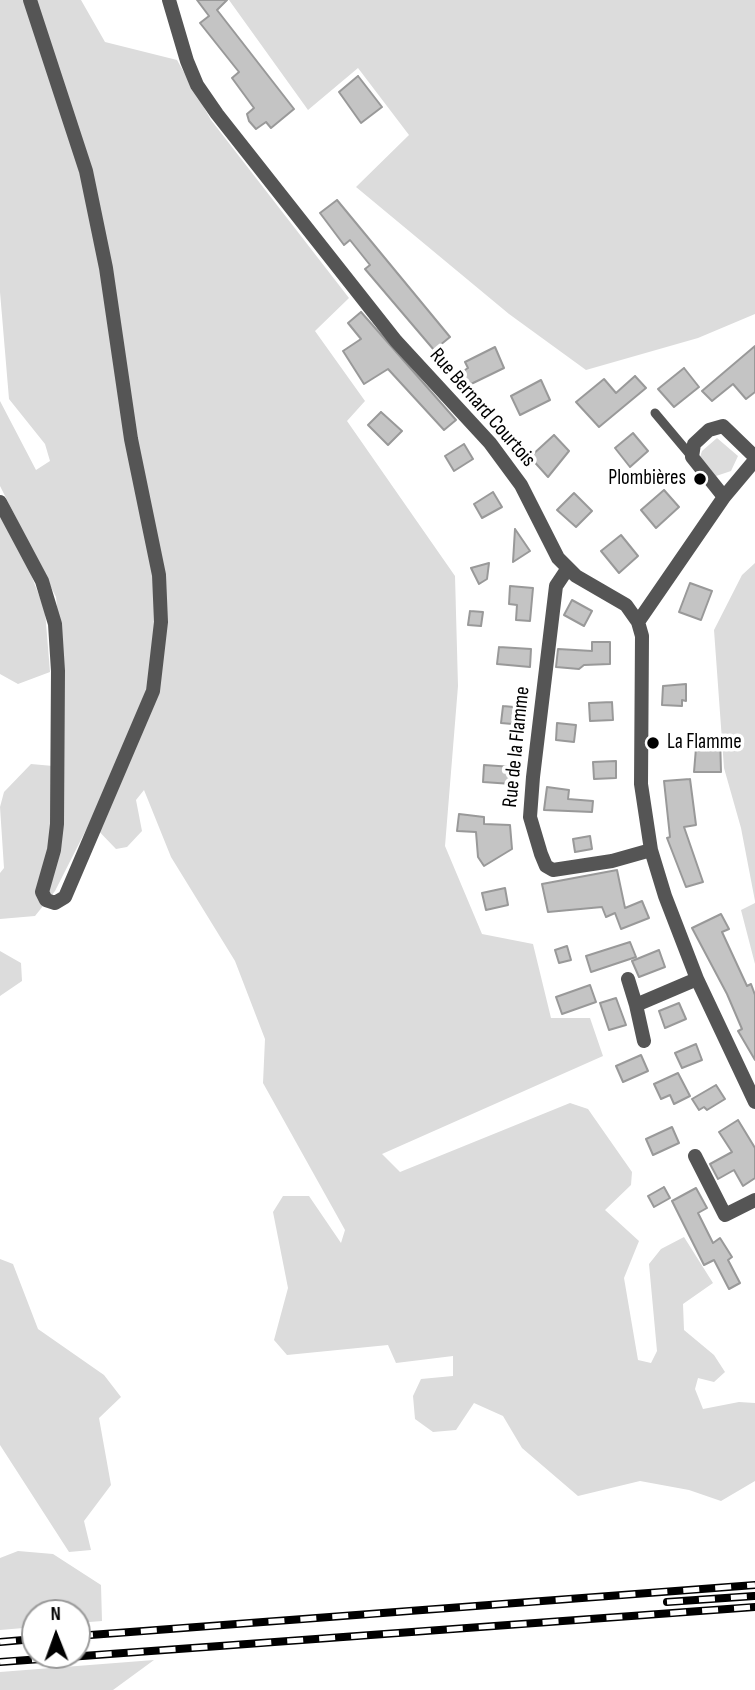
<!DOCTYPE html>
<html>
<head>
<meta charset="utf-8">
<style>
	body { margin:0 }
	#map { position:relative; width:755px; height:1690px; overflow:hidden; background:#fff; font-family:"Sofia Sans Condensed",sans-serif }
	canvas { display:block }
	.north { position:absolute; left:21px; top:1599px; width:70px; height:70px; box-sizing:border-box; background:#fff; border:2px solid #999; border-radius:50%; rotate:359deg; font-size:19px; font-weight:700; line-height:28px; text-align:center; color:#000 }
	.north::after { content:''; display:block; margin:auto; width:24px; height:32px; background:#000; clip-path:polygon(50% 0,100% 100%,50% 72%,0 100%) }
</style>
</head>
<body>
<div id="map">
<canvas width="755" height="1690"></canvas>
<div class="north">N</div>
</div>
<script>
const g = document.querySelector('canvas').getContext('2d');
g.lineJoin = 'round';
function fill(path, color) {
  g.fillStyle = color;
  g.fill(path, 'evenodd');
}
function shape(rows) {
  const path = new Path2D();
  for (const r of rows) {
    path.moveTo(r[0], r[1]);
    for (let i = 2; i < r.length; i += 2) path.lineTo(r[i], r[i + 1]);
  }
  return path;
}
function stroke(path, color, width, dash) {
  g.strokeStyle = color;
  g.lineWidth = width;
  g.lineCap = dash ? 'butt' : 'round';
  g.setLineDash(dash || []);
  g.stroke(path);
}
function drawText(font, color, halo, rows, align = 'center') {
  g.font = font + ' "Sofia Sans Condensed",sans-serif';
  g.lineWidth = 7;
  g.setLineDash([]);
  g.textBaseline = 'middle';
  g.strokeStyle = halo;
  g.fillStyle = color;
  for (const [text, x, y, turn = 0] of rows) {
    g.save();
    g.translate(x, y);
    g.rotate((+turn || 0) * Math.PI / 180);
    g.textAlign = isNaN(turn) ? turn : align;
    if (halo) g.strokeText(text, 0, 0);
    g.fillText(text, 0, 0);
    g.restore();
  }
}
fill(shape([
	[0,0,81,0,105,42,177,60,211,120,349,298,315,331,365,401,347,421,455,576,458,686,445,846,482,934,533,944,551,1018,590,1018,603,1056,382,1154,400,1172,570,1103,588,1109,632,1172,631,1185,605,1210,639,1241,624,1278,638,1360,651,1363,657,1351,649,1264,661,1249,684,1237,713,1283,683,1304,684,1330,714,1355,725,1372,714,1382,698,1378,695,1389,703,1409,739,1402,755,1403,755,1481,721,1501,689,1490,640,1481,578,1496,522,1448,503,1416,474,1403,456,1430,433,1432,415,1419,413,1396,421,1379,453,1376,453,1356,396,1363,388,1345,287,1355,274,1340,288,1288,273,1212,283,1196,309,1196,341,1243,345,1230,263,1083,265,1039,235,961,171,857,144,790,136,800,142,831,127,847,116,849,90,822,55,891,35,916,0,919,0,873,4,868,0,807,4,792,31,764,64,767,63,663,56,597,0,486,0,401,36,470,50,461,45,444,9,399,0,292],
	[229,0,755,0,755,314,698,338,586,370,509,314,356,187,409,135,358,68,308,110],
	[717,438,738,456,731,471,716,476,700,457,702,451],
	[0,515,23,554,45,611,50,672,18,684,0,674],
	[755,563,755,901,741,828,724,768,714,630,742,575],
	[755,903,755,964,741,910],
	[0,951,21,963,22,981,0,996],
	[0,1259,13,1264,38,1329,104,1375,121,1397,99,1418,111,1485,84,1521,91,1550,69,1552,0,1445],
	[18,1551,53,1554,101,1585,102,1621,77,1623,77,1613,35,1613,35,1627,0,1630,0,1558],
	[154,1660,113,1690,0,1690,0,1672]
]), '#dcdcdc');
const building = shape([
	[197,0,227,0,217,10,294,109,271,128,266,122,256,129,249,121,247,114,254,108,232,78,239,72,200,23,209,16,197,0],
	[358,76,382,107,361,123,339,92,358,76],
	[337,200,450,337,434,350,365,269,370,265,350,240,344,245,320,213,337,200],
	[361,312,456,420,444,430,388,369,364,384,343,351,361,339,348,323,361,312],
	[755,346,755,392,746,399,733,384,712,401,702,391,755,346],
	[495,347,504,368,469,385,462,372,468,368,465,362,495,347],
	[684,368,699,387,674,407,658,389,684,368],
	[635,376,646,388,599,427,576,402,604,379,616,393,635,376],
	[541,380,550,400,520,415,511,396,541,380],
	[381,412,402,431,388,445,368,425,381,412],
	[633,433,648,451,630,467,615,448,633,433],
	[554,435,569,451,548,477,530,457,554,435],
	[464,444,473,459,454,471,445,456,464,444],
	[664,490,679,507,656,528,641,510,664,490],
	[493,492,502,507,482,518,474,504,493,492],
	[574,493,592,511,576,527,557,510,574,493],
	[515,529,530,551,513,562,515,529],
	[621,535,638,556,619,573,601,551,621,535],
	[489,563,487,579,479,584,471,568,489,563],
	[690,583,712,591,701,620,679,612,690,583],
	[510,586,533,588,530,621,516,620,517,605,509,604,510,586],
	[572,600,592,611,584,626,564,615,572,600],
	[470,611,483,612,481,626,468,625,470,611],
	[592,642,610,642,610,664,584,665,579,669,556,667,558,649,592,651,592,642],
	[499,647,531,649,530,667,497,664,499,647],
	[686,684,686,701,682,700,682,706,662,705,663,686,686,684],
	[612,702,613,720,590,721,589,703,612,702],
	[503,706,525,708,524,725,501,723,503,706],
	[557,723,576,725,574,742,556,740,557,723],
	[697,736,720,736,721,772,694,772,697,736],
	[616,761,616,778,594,779,593,762,616,761],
	[484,765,513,767,512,784,483,782,484,765],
	[690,779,696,825,684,827,703,882,686,887,667,838,670,837,664,781,690,779],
	[547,787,569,790,568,799,593,801,592,812,544,810,547,787],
	[459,814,484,817,484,824,510,825,512,849,484,866,478,857,476,832,457,831,459,814],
	[590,836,592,849,575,852,573,839,590,836],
	[617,870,625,908,642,901,649,918,621,929,615,913,606,917,602,907,548,912,542,884,617,870],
	[505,888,508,905,486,910,482,893,505,888],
	[721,914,729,929,722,932,747,986,751,984,755,995,755,1060,738,1031,742,1029,727,994,692,928,721,914],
	[630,942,636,957,591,972,586,956,630,942],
	[567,946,571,960,559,963,555,950,567,946],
	[659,950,665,967,639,977,632,961,659,950],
	[590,985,596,1002,562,1014,556,997,590,985],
	[616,998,626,1025,609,1030,600,1003,616,998],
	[679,1003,686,1019,665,1028,659,1011,679,1003],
	[696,1044,702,1060,682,1068,675,1053,696,1044],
	[641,1055,648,1071,623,1082,616,1066,641,1055],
	[678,1073,690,1096,674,1104,670,1095,661,1099,654,1084,678,1073],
	[716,1085,725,1099,707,1110,704,1107,699,1110,692,1099,716,1085],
	[738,1120,755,1148,755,1178,743,1186,734,1170,718,1179,710,1164,732,1152,719,1132,738,1120],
	[672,1127,679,1143,653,1155,646,1139,672,1127],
	[664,1187,670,1198,654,1207,648,1196,664,1187],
	[696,1188,707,1208,698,1213,713,1243,720,1238,732,1257,728,1260,740,1283,729,1289,714,1260,704,1265,672,1201,696,1188]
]);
fill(building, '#c4c4c4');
stroke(building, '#999', 2);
stroke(shape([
	[655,413,692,457]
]), '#555', 9);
stroke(shape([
	[169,0,187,61,197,85,217,114,396,341,490,443,521,485,558,558,576,576,626,605,638,622,642,636,641,784,651,850,665,896,697,979,755,1102],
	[724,497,692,457,694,444,709,430,723,426,755,457],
	[0,502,42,581,55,624,58,671,57,824,54,850,42,892,46,900,55,903,65,897,153,691,161,622,159,575,131,439,106,268,86,171,30,0],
	[568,568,556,586,533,777,530,817,541,854,546,866,553,870,612,861,651,850],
	[638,622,724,497,755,460],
	[628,979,636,1005,697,979],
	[636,1005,644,1041],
	[695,1156,725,1215,755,1200]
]), '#555', 14);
const rail = shape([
	[667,1602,754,1596],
	[77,1636,755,1585],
	[0,1642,35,1639],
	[0,1662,755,1607]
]);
stroke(rail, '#000', 8);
stroke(rail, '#fff', 5, [16]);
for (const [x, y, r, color] of [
	[700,479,7,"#000"],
	[653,743,7,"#000"]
]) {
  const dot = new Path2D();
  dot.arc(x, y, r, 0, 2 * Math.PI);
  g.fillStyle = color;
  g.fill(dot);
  stroke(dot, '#fff', 2.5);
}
drawText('21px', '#000', '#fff', [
	["Rue Bernard Courtois",482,408,49],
	["Rue de la Flamme",517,747,-84]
]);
drawText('21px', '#000', '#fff', [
	["Plombières",686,479],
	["La Flamme",667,743,"left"]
], 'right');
</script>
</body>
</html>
